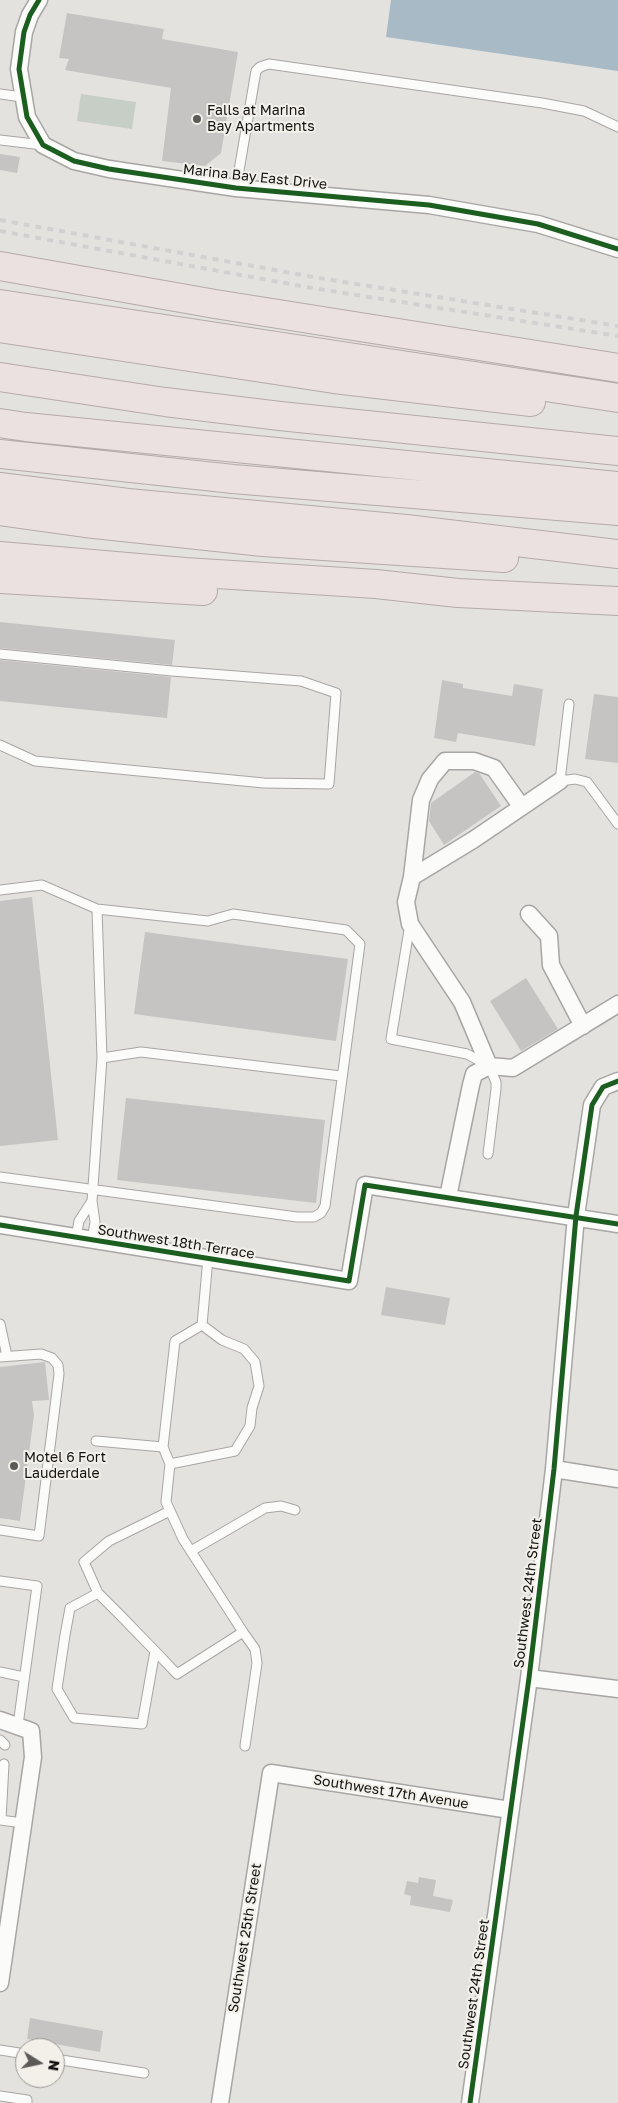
<!DOCTYPE html>
<html>
<head>
<meta charset="utf-8">
<style>
	body { margin:0 }
	#map { position:relative; width:618px; height:2103px; overflow:hidden; background:#e4e2df; font-family:"Golos Text",sans-serif }
	canvas { display:block }
	.north { position:absolute; left:15px; top:2038px; width:50px; height:50px; box-sizing:border-box; background:#f3f0ea; border:1px solid #999793; border-radius:50%; rotate:100deg; font-size:14px; font-weight:700; line-height:20px; text-align:center; color:#131210 }
	.north::after { content:''; display:block; margin:auto; width:18px; height:22px; background:#5c5b58; clip-path:polygon(50% 0,100% 100%,50% 72%,0 100%) }
</style>
</head>
<body>
<div id="map">
<canvas width="618" height="2103"></canvas>
<div class="north">N</div>
</div>
<script>
const g = document.querySelector('canvas').getContext('2d');
g.lineJoin = 'round';
function fill(path, color) {
  g.fillStyle = color;
  g.fill(path, 'evenodd');
}
function shape(rows) {
  const path = new Path2D();
  for (const r of rows) {
    path.moveTo(r[0], r[1]);
    for (let i = 2; i < r.length; i += 2) path.lineTo(r[i], r[i + 1]);
  }
  return path;
}
function stroke(path, color, width, dash) {
  g.strokeStyle = color;
  g.lineWidth = width;
  g.lineCap = dash ? 'butt' : 'round';
  g.setLineDash(dash || []);
  g.stroke(path);
}
function drawText(font, color, halo, rows, align = 'center') {
  g.font = font + ' "Golos Text",sans-serif';
  g.lineWidth = 4;
  g.setLineDash([]);
  g.textBaseline = 'middle';
  g.strokeStyle = halo;
  g.fillStyle = color;
  for (const [text, x, y, turn = 0] of rows) {
    g.save();
    g.translate(x, y);
    g.rotate((+turn || 0) * Math.PI / 180);
    g.textAlign = isNaN(turn) ? turn : align;
    if (halo) g.strokeText(text, 0, 0);
    g.fillText(text, 0, 0);
    g.restore();
  }
}
fill(shape([
	[81,94,136,102,132,129,77,121]
]), '#c6cec5');
fill(shape([
	[391,0,618,0,618,71,386,37]
]), '#a7bac6');
fill(shape([
	[67,13,164,29,162,39,238,52,221,153,205,166,162,161,171,88,65,70,69,59,59,58],
	[0,154,20,157,17,173,0,170],
	[0,622,175,640,172,665,0,648],
	[0,660,171,677,167,718,0,701],
	[442,680,463,684,463,688,512,696,514,684,543,689,535,746,458,733,456,742,434,738],
	[594,694,618,697,618,763,585,759],
	[475,772,479,773,501,806,444,845,429,821,431,803],
	[32,897,58,1140,0,1146,0,901],
	[145,932,348,959,336,1041,134,1014],
	[526,978,558,1029,521,1051,490,1001],
	[126,1098,325,1120,316,1203,117,1180],
	[386,1287,450,1298,445,1325,381,1315],
	[45,1362,49,1400,32,1401,34,1415,20,1521,0,1518,0,1367],
	[419,1877,436,1880,433,1896,453,1900,450,1912,410,1905,411,1896,404,1894,407,1881,418,1883],
	[30,2018,103,2031,100,2052,27,2039]
]), '#c6c4c2');
const lane = shape([
	[0,94,22,97],
	[0,140,43,145],
	[236,188,256,71,260,67,269,64,542,103,584,111,618,127],
	[0,654,172,671,301,681,336,693,329,784,264,783,35,761,0,745],
	[569,704,560,781,575,779,587,782,618,824],
	[0,890,42,885,97,909,208,921,233,914,346,930,360,944,325,1206,321,1213,314,1217,297,1217,0,1177],
	[410,924,391,1039,467,1054,489,1066,496,1082,496,1089,488,1154],
	[102,1058,141,1052,341,1076],
	[76,1237,79,1221,92,1201],
	[92,1240,95,1222,92,1201,102,1058,97,909],
	[0,1324,7,1356],
	[0,1357,41,1354,52,1358,58,1365,59,1374,39,1536,0,1530],
	[96,1441,163,1447],
	[170,1464,235,1451,250,1426,252,1408,259,1386,255,1362,244,1349,222,1340,202,1325,208,1258],
	[191,1551,265,1508,281,1506,295,1510],
	[0,1581,37,1586,18,1725],
	[98,1593,84,1562,109,1541,170,1511],
	[243,1632,255,1649,257,1663,245,1746],
	[155,1651,142,1724,74,1718,57,1689,65,1635,70,1608,98,1593,121,1616,155,1651,177,1674,243,1632,183,1539,166,1502,170,1464,163,1447,175,1341,202,1325],
	[0,1672,24,1677],
	[0,1740,5,1745],
	[0,1820,23,1823],
	[1,1820,4,1764],
	[0,2050,25,2054],
	[55,2059,144,2073],
	[0,2096,27,2100,27,2103]
]);
const street = shape([
	[39,0,30,15,24,32,19,69,27,117,43,145,74,161,109,169,236,188,429,205,538,224,618,249],
	[412,877,421,800,430,779,445,761,474,761,494,768,521,806],
	[529,914,549,936,551,965,583,1026],
	[489,1066,513,1068,618,1004],
	[448,1197,471,1085,474,1074,489,1066,462,1002,410,924,406,902,412,877,473,840,560,781],
	[0,1225,349,1281,365,1185,618,1224],
	[554,1469,618,1479],
	[529,1678,618,1689],
	[0,1720,31,1731,33,1757,0,1983],
	[220,2103,271,1773,510,1810],
	[470,2103,529,1678,554,1469,576,1216,592,1105,603,1087,618,1081]
]);
const highway = shape([
	[0,266,215,304,618,368],
	[0,304,618,398],
	[0,328,334,379,531,402],
	[0,377,165,402,280,416,618,451],
	[0,423,26,427,618,486],
	[0,454,233,479,618,511],
	[0,487,128,503,406,529,618,554],
	[0,511,85,523,263,542,504,558],
	[0,556,185,572,376,584,458,593,618,601],
	[0,579,203,591]
]);
stroke(lane, '#a8a6a4', 11);
stroke(street, '#a8a6a4', 19);
stroke(highway, '#b5aaa9', 30);
stroke(lane, '#fbfbfa', 9);
stroke(street, '#fbfbfa', 16);
stroke(highway, '#ece1e1', 28);
stroke(shape([
	[0,220,313,277,618,326],
	[0,231,312,288,618,336]
]), '#d1d1d1', 4, [6, 6]);
stroke(shape([
	[39,0,30,15,24,32,19,69,27,117,43,145,74,161,109,169,236,188,429,205,538,224,618,249],
	[0,1225,349,1281,365,1185,618,1224],
	[470,2103,529,1678,554,1469,576,1216,592,1105,603,1087,618,1081]
]), '#1b5e20', 5);
for (const [x, y, r, color] of [
	[197,119,5,"#5c5b58"],
	[14,1466,5,"#5c5b58"]
]) {
  const dot = new Path2D();
  dot.arc(x, y, r, 0, 2 * Math.PI);
  g.fillStyle = color;
  g.fill(dot);
  stroke(dot, '#f3f0ea', 2);
}
drawText('14px', '#131210', '#f3f0ea', [
	["Falls at Marina",207,111],
	["Bay Apartments",207,127],
	["Motel 6 Fort",24,1458],
	["Lauderdale",24,1474]
], 'left');
drawText('14px', '#131210', '#f3f0ea', [
	["Marina Bay East Drive",255,177,6],
	["Southwest 18th Terrace",176,1242,9],
	["Southwest 24th Street",528,1593,-83],
	["Southwest 17th Avenue",391,1792,9],
	["Southwest 25th Street",245,1938,-81],
	["Southwest 24th Street",474,1994,-82]
]);
</script>
</body>
</html>
